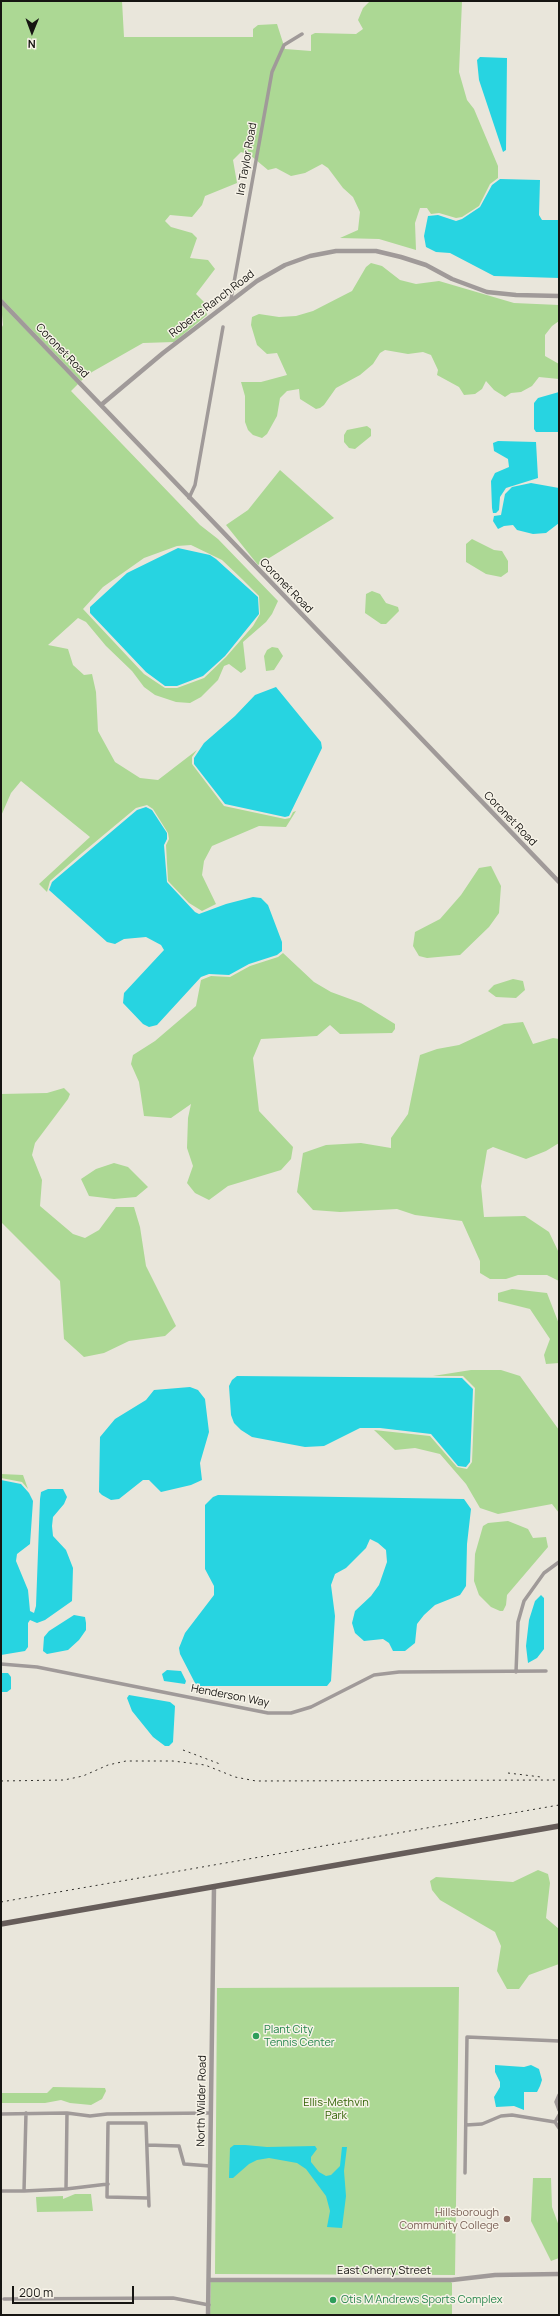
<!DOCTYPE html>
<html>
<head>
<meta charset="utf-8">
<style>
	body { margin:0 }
	#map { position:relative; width:560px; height:2316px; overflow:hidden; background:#e9e6db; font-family:Manrope,sans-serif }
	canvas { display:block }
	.frame { position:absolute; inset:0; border:2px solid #161512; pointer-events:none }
	.north { position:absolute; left:12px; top:12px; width:40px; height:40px; -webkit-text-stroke:3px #f7f3e8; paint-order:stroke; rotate:181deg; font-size:11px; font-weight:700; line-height:16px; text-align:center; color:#161512 }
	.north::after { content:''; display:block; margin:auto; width:14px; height:18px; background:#161512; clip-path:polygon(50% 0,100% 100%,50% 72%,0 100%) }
	.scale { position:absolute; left:12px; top:2286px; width:122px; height:18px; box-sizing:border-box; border:2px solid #161512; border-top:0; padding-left:5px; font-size:12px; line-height:14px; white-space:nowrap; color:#161512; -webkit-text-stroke:3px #f7f3e8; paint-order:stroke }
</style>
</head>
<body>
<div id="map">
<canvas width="560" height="2316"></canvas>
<div class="frame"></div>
<div class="north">N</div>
<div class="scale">200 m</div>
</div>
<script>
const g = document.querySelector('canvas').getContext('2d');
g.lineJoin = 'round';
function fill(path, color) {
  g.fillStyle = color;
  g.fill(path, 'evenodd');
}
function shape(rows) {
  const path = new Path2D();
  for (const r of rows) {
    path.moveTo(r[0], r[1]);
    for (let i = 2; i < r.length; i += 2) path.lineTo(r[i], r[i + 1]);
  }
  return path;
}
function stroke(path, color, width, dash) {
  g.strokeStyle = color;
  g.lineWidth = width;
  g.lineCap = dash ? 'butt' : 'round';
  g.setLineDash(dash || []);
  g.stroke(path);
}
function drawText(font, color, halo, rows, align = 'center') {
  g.font = font + ' Manrope,sans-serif';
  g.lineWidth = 3;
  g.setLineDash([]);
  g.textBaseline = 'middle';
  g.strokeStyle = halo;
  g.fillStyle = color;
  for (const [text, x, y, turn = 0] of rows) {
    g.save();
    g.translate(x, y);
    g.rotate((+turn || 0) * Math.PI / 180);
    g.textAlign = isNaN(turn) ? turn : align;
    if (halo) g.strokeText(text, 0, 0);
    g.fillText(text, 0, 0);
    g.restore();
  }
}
fill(shape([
	[1,1,122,1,124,37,253,37,253,29,258,25,277,24,285,49,311,51,311,35,315,33,356,34,363,29,358,20,363,8,370,1,462,1,459,72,467,100,474,109,498,166,498,178,490,184,479,206,462,217,456,218,439,213,431,214,427,208,420,208,415,223,416,250,379,239,340,238,358,230,360,212,353,197,343,188,328,168,322,164,305,173,291,176,276,168,268,170,250,155,241,152,233,160,237,183,205,196,202,205,192,217,170,215,165,221,171,227,192,233,197,238,190,258,208,260,215,269,196,294,204,302,207,315,174,342,143,343,92,372,81,381,1,298],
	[371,263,382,266,400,280,416,284,439,281,514,303,559,305,559,321,552,326,545,335,545,356,559,364,559,379,539,377,532,386,521,392,511,393,505,397,494,390,486,381,482,389,475,394,464,395,459,387,437,375,438,370,431,355,423,352,408,354,385,350,380,353,373,364,360,375,336,388,324,405,320,408,316,409,300,399,299,389,287,391,280,398,277,416,267,434,262,438,253,435,248,430,245,422,245,396,241,382,261,382,287,375,277,353,267,354,257,345,251,325,252,317,259,314,279,317,296,316,313,311,352,291,366,267],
	[1,304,78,384,71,391,200,525,218,539,278,601,272,614,266,622,243,642,246,669,241,673,229,664,224,666,218,680,201,697,190,703,176,702,155,695,144,687,132,671,106,646,86,622,78,618,48,645,68,649,73,665,84,675,92,674,96,692,98,731,115,762,140,778,158,780,197,750,192,757,192,764,224,806,285,819,290,818,293,812,296,811,286,827,259,826,212,846,204,861,202,875,216,904,202,911,189,903,168,881,166,845,169,839,168,833,153,809,147,805,136,808,82,853,50,881,47,892,39,884,90,837,21,781,11,793,1,816,1,329,3,325],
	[191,545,222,560,242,579,259,596,260,614,253,626,226,657,204,678,177,688,165,688,144,674,83,609,103,587,144,558,177,546],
	[367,426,371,429,371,436,355,449,349,448,344,442,344,435,347,430],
	[280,470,334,518,258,565,226,525,248,510],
	[472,539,494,550,502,551,508,561,508,572,501,577,486,574,466,562,466,544],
	[372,591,380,594,386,603,398,607,399,611,386,624,381,624,365,613,366,594],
	[272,647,278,648,283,656,274,670,266,671,264,656,267,650],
	[491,866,501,886,499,913,489,927,460,955,427,958,419,956,413,946,415,932,440,919,461,895,479,868],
	[283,953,314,982,331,992,361,1003,395,1024,395,1029,392,1033,340,1034,330,1025,317,1036,261,1039,253,1058,259,1111,293,1147,291,1159,281,1170,228,1186,209,1200,195,1193,187,1183,193,1166,187,1148,188,1118,191,1104,171,1118,144,1116,139,1082,131,1064,133,1055,155,1041,196,1006,201,980,211,976,230,977,250,966,278,957],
	[513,979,523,981,525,990,516,998,496,997,488,991,494,985],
	[523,1022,533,1044,553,1038,559,1039,559,1143,546,1151,526,1159,493,1147,487,1150,481,1186,484,1217,525,1216,549,1232,559,1253,559,1281,547,1275,518,1275,506,1279,490,1279,480,1273,480,1261,462,1221,415,1215,397,1209,340,1212,313,1210,297,1192,303,1153,326,1145,361,1143,391,1148,391,1138,408,1114,420,1055,437,1049,459,1045,504,1024],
	[64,1088,70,1094,68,1099,35,1143,32,1155,42,1180,40,1206,73,1234,85,1238,99,1230,116,1207,134,1207,140,1227,146,1266,176,1326,165,1336,129,1341,104,1353,84,1357,64,1339,60,1281,1,1222,1,1094,47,1093],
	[114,1163,128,1167,148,1187,136,1197,114,1199,89,1196,81,1179,96,1169],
	[512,1289,547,1293,559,1324,559,1363,546,1364,544,1355,550,1339,530,1309,498,1301,498,1293],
	[471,1370,501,1370,520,1376,559,1430,559,1513,552,1504,498,1514,480,1508,466,1484,440,1454,415,1448,395,1450,374,1430,430,1436,457,1467,467,1469,472,1462,475,1388,463,1376,433,1376],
	[1,1474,23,1475,28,1489,22,1482,1,1478],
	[508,1521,528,1529,533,1538,546,1537,548,1547,507,1595,506,1605,503,1611,500,1611,491,1607,479,1595,474,1581,475,1554,483,1526,488,1523],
	[538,1870,548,1874,550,1883,546,1918,559,1929,559,1964,529,1975,519,1989,507,1989,497,1971,501,1946,495,1932,440,1900,432,1890,430,1881,436,1877,513,1882],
	[459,1987,455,2275,215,2274,217,1988],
	[53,2087,105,2088,106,2091,102,2099,91,2105,70,2103,61,2100,45,2103,1,2103,1,2093,47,2093],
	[533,2178,551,2178,552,2207,559,2226,559,2258,551,2261,531,2221],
	[75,2194,91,2194,93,2211,37,2212,36,2197,63,2196,63,2199],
	[211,2282,451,2282,452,2283,452,2315,210,2315]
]), '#acd894');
fill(shape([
	[480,57,507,58,506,150,503,152,479,80,477,60],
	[500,179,540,180,539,215,542,220,559,220,559,278,494,276,450,253,436,252,426,247,424,236,428,216,438,215,456,221,462,219,480,207,492,185],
	[559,392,559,432,536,432,534,429,534,403,538,398],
	[498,441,536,442,538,478,506,488,500,497,499,510,496,513,493,513,492,508,491,481,495,473,509,467,508,459,494,451,493,443],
	[531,483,559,488,559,523,546,533,533,534,517,530,513,525,504,526,498,529,493,521,494,516,501,515,505,494,512,487],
	[178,548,210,555,216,559,258,597,259,614,225,656,203,676,177,686,165,686,146,672,90,613,90,607,127,573],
	[276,687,321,742,322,748,289,816,285,817,225,804,194,764,194,758,204,743,235,716,255,695],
	[146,807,152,810,167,833,167,839,164,845,167,882,195,912,199,914,226,904,253,897,261,898,268,905,282,942,282,951,277,955,249,964,229,975,209,974,201,977,157,1025,149,1027,143,1024,123,1003,124,993,164,950,161,945,146,937,124,939,115,944,107,942,49,890,52,882,137,810],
	[237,1376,462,1378,473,1389,470,1462,466,1467,458,1466,431,1434,380,1428,360,1428,324,1446,305,1447,252,1437,241,1430,234,1423,231,1415,229,1386,232,1380],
	[190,1387,198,1390,205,1399,209,1432,200,1463,202,1480,191,1485,161,1492,149,1480,143,1480,119,1499,111,1500,102,1495,99,1492,100,1437,115,1419,146,1400,154,1390],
	[1,1480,21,1484,29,1493,33,1501,30,1544,17,1554,16,1561,28,1590,30,1611,34,1613,36,1606,40,1499,41,1492,48,1489,63,1489,67,1497,64,1504,53,1517,52,1526,53,1536,66,1550,73,1568,72,1601,45,1620,37,1623,30,1620,28,1623,28,1647,25,1651,1,1655],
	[218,1495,464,1499,471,1509,467,1544,466,1586,460,1595,435,1605,424,1615,417,1624,415,1643,405,1651,393,1651,389,1643,383,1639,364,1641,355,1633,352,1623,355,1611,371,1596,379,1585,387,1562,386,1550,378,1543,370,1539,366,1548,346,1568,335,1574,331,1585,335,1616,331,1681,327,1686,200,1686,195,1683,180,1654,179,1648,185,1633,214,1595,214,1586,205,1569,205,1505,213,1497],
	[541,1595,544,1598,544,1649,537,1658,528,1663,526,1646,529,1620,535,1601],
	[74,1615,85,1617,86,1623,86,1630,79,1640,68,1650,47,1654,43,1651,44,1637,49,1631],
	[167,1670,181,1671,186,1681,185,1684,164,1681,162,1674],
	[1,1673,8,1673,11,1677,11,1689,7,1692,1,1692],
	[129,1695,170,1702,175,1706,173,1742,169,1746,165,1746,153,1737,132,1711,127,1698],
	[495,2065,524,2067,531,2065,539,2069,542,2080,540,2086,537,2092,524,2092,524,2110,514,2106,496,2107,494,2097,500,2087,500,2082,495,2072],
	[245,2145,267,2147,315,2146,317,2149,311,2157,311,2162,319,2172,326,2176,331,2175,340,2166,342,2147,347,2147,344,2171,346,2196,342,2228,327,2227,330,2211,326,2196,306,2169,297,2163,269,2158,257,2160,249,2164,233,2178,229,2178,230,2148,234,2145]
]), '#27d4e1');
stroke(shape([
	[231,299,272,72,284,45,302,34],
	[189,498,195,485,223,327],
	[1,1664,37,1667,268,1713,291,1713,311,1707,374,1675,399,1672,546,1671],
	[516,1672,518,1622,524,1601,544,1573,559,1562],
	[559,2095,556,2102,559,2110],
	[1,2114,67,2113,90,2116,107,2114,211,2113],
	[559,2115,555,2122,559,2128],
	[466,2125,482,2124,501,2116,512,2115,555,2122],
	[147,2145,179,2146,184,2164,210,2166],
	[465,2173,467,2037,559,2041],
	[66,2189,108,2184],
	[1,2191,24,2191,26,2113],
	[24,2191,66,2189,67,2113],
	[148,2198,107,2197,108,2123,146,2123,149,2206],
	[4,2299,173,2298,209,2305]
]), '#a09a99', 3.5);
stroke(shape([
	[1,301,559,882],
	[101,405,163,353,257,281,285,265,310,256,336,251,376,251,401,257,426,265,452,279,487,292,516,295,559,296],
	[209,2280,452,2280,495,2275,559,2274],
	[208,2315,214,1887]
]), '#a09a99', 4.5);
stroke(shape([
	[1,1924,559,1826]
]), '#665d5a', 5.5);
stroke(shape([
	[183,1750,220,1764],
	[508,1773,541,1777],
	[1,1781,64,1780,83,1776,108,1765,126,1761,173,1761,205,1765,235,1777,256,1781,559,1780],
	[1,1902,559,1805]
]), '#31302c', 1, [2, 4]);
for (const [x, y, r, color] of [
	[256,2036,4,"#2e9e5b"],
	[507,2219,4,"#8d6e63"],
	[333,2300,4,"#2e9e5b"]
]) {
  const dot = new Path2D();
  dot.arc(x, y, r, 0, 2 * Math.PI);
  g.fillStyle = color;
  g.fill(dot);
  stroke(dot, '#f7f3e8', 1.5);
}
drawText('11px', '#161512', '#f7f3e8', [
	["Ira Taylor Road",247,159,-80],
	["Roberts Ranch Road",212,304,-37],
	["Coronet Road",62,351,46],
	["Coronet Road",286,586,46],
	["Coronet Road",510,819,46],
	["Henderson Way",230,1696,11],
	["North Wilder Road",202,2101,-89],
	["East Cherry Street",384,2271]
]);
drawText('11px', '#27864d', '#f7f3e8', [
	["Plant City",264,2030],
	["Tennis Center",264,2043],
	["Otis M Andrews Sports Complex",341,2300]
], 'left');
drawText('11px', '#326305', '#f7f3e8', [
	["Ellis-Methvin",336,2103],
	["Park",336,2116]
]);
drawText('11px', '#785e54', '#f7f3e8', [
	["Hillsborough",499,2213],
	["Community College",499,2226]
], 'right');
</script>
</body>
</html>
